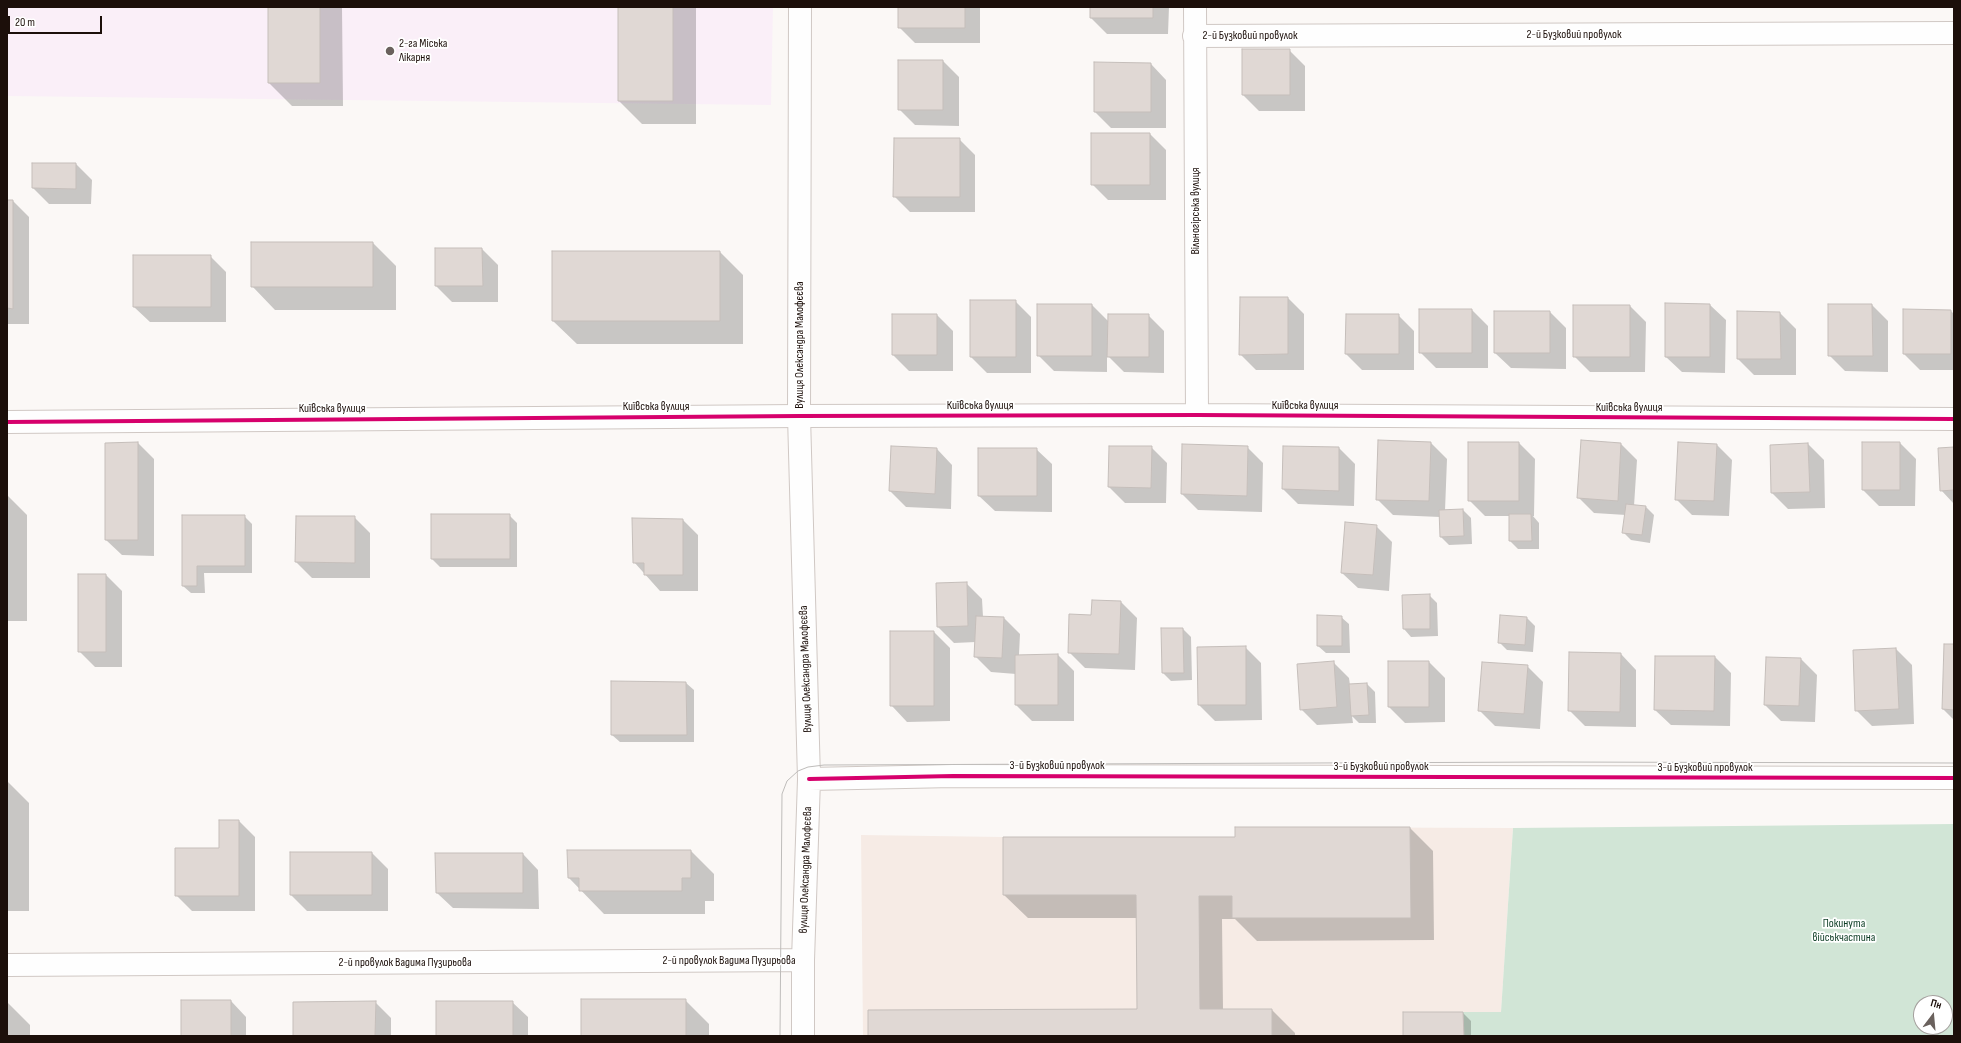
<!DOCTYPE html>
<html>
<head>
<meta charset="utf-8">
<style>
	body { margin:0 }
	#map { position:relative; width:1961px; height:1043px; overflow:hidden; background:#fbf8f6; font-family:"Sofia Sans Condensed",sans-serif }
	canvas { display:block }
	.frame { position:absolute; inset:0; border:8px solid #1c0f0a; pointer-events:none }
	.north { position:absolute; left:1913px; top:995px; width:40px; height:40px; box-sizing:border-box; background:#fff; border:1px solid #a49f9d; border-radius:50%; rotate:16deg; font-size:11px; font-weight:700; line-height:16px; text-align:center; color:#1c0f0a }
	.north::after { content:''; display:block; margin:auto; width:14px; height:18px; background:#6a615d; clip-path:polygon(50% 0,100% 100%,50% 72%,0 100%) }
	.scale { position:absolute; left:8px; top:16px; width:94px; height:18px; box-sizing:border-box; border:2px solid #1c0f0a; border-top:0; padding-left:5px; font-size:12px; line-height:14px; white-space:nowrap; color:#1c0f0a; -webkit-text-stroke:3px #fff; paint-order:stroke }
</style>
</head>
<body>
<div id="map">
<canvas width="1961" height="1043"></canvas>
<div class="frame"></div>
<div class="north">Пн</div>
<div class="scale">20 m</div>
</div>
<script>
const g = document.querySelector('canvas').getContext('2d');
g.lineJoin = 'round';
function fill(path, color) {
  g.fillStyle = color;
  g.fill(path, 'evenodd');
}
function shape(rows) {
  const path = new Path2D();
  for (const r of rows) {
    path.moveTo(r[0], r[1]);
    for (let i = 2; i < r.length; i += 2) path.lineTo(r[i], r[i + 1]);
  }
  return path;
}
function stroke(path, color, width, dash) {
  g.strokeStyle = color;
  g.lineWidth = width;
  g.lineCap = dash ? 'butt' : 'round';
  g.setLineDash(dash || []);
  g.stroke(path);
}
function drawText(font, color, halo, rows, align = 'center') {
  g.font = font + ' "Sofia Sans Condensed",sans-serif';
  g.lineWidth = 3.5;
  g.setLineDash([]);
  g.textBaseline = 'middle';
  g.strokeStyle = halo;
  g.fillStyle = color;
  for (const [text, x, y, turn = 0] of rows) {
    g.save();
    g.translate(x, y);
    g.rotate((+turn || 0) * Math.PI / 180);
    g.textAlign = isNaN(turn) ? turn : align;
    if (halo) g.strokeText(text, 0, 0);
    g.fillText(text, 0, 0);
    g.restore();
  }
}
fill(shape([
	[1235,827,1513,828,1501,1013,1464,1036,863,1036,861,835,1003,837,1235,837]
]), '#f6ebe5');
fill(shape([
	[7,7,773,7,771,105,7,96]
]), '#faeff8');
fill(shape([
	[1954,824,1954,1036,1464,1036,1463,1012,1501,1012,1513,828],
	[1921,1003,1945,1003,1945,1027,1921,1027]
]), '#d1e5d6');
fill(shape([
	[269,7,342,7,343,106,292,106,269,83],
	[619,7,696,7,696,124,642,124,619,101],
	[899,7,980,7,980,43,915,43,899,27],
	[1091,7,1169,7,1168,34,1107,34,1091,18],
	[1243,50,1289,50,1305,66,1305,111,1259,111,1243,95],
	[943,61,959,77,959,126,915,125,899,109],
	[1151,64,1166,80,1166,128,1111,128,1095,112],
	[1092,134,1150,134,1166,150,1166,200,1108,200,1092,184],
	[959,139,975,155,975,212,910,212,894,196],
	[76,164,92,180,91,204,49,204,33,188],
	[7,201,13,201,29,217,29,324,7,324],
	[373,243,396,266,396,310,275,310,252,286],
	[436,249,482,249,498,265,498,302,452,302,436,286],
	[720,252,743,275,743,344,577,344,553,321],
	[210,256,226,272,226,322,150,322,134,307],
	[1288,298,1304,314,1304,370,1256,370,1240,354],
	[1015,301,1031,317,1031,373,987,373,971,357],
	[1092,305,1109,322,1148,315,1164,331,1164,373,1124,372,1107,355,1107,372,1054,371,1038,355],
	[1710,305,1726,320,1725,373,1682,372,1666,357],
	[1872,305,1888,321,1888,372,1845,371,1829,355],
	[1630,306,1646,322,1645,372,1590,372,1574,356],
	[1472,310,1488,326,1488,368,1436,368,1420,352],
	[1951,311,1954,314,1954,370,1920,370,1904,354],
	[1550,312,1566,328,1566,369,1511,368,1495,353],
	[1780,313,1796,329,1796,375,1754,375,1738,359],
	[893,315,937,315,953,331,953,371,909,371,893,355],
	[1398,315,1414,331,1414,370,1362,370,1346,354],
	[1379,441,1431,443,1447,459,1445,511,1463,510,1471,518,1472,544,1449,545,1441,537,1440,517,1393,515,1377,499],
	[1582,442,1621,444,1637,460,1634,506,1646,507,1654,515,1650,543,1631,540,1623,532,1626,515,1594,513,1578,497],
	[138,443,154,459,154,556,122,555,106,540],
	[1519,443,1535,459,1534,516,1533,516,1539,523,1539,549,1518,549,1510,541,1510,516,1485,516,1469,500],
	[1900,443,1916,459,1915,506,1879,506,1863,490],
	[1716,444,1732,460,1729,516,1692,515,1676,499],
	[1808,444,1824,460,1825,508,1788,509,1772,493,1771,446],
	[1151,447,1167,463,1166,503,1125,503,1109,487],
	[1247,447,1263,463,1262,512,1198,510,1182,494],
	[1339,448,1355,464,1354,506,1298,504,1283,489],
	[1954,448,1954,504,1941,490],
	[937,449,952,465,951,509,906,507,890,491],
	[1036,449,1052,464,1052,512,995,511,979,496],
	[7,495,27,515,27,621,7,621],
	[509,515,517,523,517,567,440,567,432,559],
	[183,516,244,516,252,524,252,573,204,573,205,593,191,593,183,586],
	[354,517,370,533,370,578,312,578,296,562],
	[683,520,698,535,698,591,660,591,634,562],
	[1376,526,1392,542,1389,591,1358,588,1342,573],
	[106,575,122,591,122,667,95,667,79,651],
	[966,583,982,599,983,617,1004,618,1020,634,1019,655,1058,655,1074,671,1074,721,1032,721,1016,705,1016,674,991,672,975,656,976,642,954,643,938,627],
	[1429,595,1437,603,1438,636,1411,637,1404,629],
	[1121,602,1137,618,1135,670,1085,668,1069,652,1092,616],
	[1341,617,1349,624,1350,653,1326,653,1318,646],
	[1527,618,1535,626,1533,652,1507,650,1499,642],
	[1183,629,1191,637,1192,680,1171,681,1163,673],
	[934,632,950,648,950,721,907,722,892,706],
	[1954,645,1954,720,1943,709],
	[1245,647,1261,663,1262,720,1215,721,1199,705],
	[1896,649,1912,665,1914,724,1872,726,1856,710],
	[1621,654,1636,670,1636,727,1585,726,1569,710],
	[1715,657,1731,673,1730,726,1671,725,1655,710],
	[1801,659,1817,675,1815,722,1781,721,1765,705],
	[1333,662,1349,678,1350,685,1367,684,1375,692,1376,723,1359,723,1352,716,1353,723,1317,725,1301,709],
	[1429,662,1445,678,1445,722,1405,723,1389,707],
	[1527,666,1543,682,1540,729,1495,726,1479,710],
	[686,683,694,690,694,742,620,742,612,735],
	[7,781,29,803,29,911,7,911],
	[239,821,255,837,255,911,192,911,176,895,220,849],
	[1410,828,1433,851,1434,940,1257,941,1235,919,1222,919,1223,1010,1272,1010,1295,1033,1295,1036,869,1036,1138,1010,1137,918,1028,918,1004,895,1236,838],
	[691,851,714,874,714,901,705,901,705,914,604,914,569,878],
	[372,853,388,869,388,911,307,911,291,895],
	[523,854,538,870,539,909,453,908,437,893],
	[685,1000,709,1024,709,1036,582,1036],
	[231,1001,246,1017,246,1036,182,1036],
	[7,1002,30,1025,30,1036,7,1036],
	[375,1002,391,1018,391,1036,294,1036],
	[512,1002,528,1017,528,1036,437,1036],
	[1404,1013,1463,1013,1471,1021,1471,1036,1404,1036]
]), '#0003');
const building = shape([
	[268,7,320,7,320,83,268,83,268,7],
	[618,7,673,7,673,101,618,101,618,7],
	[898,7,965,7,965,28,898,28,898,7],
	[1090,7,1153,7,1153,18,1090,18,1090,7],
	[1242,49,1290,49,1290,95,1242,95,1242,49],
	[898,60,943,60,943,110,898,110,898,60],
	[1094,62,1151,63,1151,112,1094,112,1094,62],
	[1091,133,1150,133,1150,185,1091,185,1091,133],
	[894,138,960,138,960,197,893,197,894,138],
	[32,163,76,163,76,189,32,188,32,163],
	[7,200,13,200,13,309,7,308,7,200],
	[251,242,373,242,373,287,251,287,251,242],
	[435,248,482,248,483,286,435,286,435,248],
	[552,251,720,251,720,321,552,321,552,251],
	[133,255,211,255,211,307,133,307,133,255],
	[1240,297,1288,297,1288,354,1239,355,1240,297],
	[970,300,1016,300,1016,357,970,357,970,300],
	[1665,303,1710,304,1710,357,1665,357,1665,303],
	[1037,304,1092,304,1092,356,1037,356,1037,304],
	[1828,304,1872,304,1873,356,1828,356,1828,304],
	[1573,305,1630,305,1630,357,1573,357,1573,305],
	[1419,309,1472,309,1472,353,1419,353,1419,309],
	[1903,309,1951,310,1951,354,1903,354,1903,309],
	[1494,311,1550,311,1550,353,1494,353,1494,311],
	[1737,311,1780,312,1781,359,1737,359,1737,311],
	[892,314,937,314,937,355,892,355,892,314],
	[1108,314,1149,314,1149,357,1107,357,1108,314],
	[1346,314,1399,314,1399,354,1345,354,1346,314],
	[1378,440,1431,442,1429,501,1376,500,1378,440],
	[1581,440,1621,443,1618,501,1577,498,1581,440],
	[138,442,138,540,105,540,105,443,138,442],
	[1468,442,1519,442,1519,501,1468,501,1468,442],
	[1678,442,1717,444,1714,501,1675,500,1678,442],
	[1862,442,1900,442,1900,490,1862,490,1862,442],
	[1808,443,1810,492,1771,493,1770,445,1808,443],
	[1182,444,1248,446,1247,496,1181,494,1182,444],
	[891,446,937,448,935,494,889,491,891,446],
	[1109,446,1152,446,1151,488,1108,487,1109,446],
	[1283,446,1339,447,1339,491,1282,489,1283,446],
	[1954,447,1954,490,1940,491,1938,448,1954,447],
	[978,448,1037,448,1037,496,978,496,978,448],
	[1626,504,1646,506,1642,535,1622,533,1626,504],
	[1463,509,1464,536,1440,537,1439,510,1463,509],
	[431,514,510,514,510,559,431,559,431,514],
	[1509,514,1531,514,1532,541,1509,541,1509,514],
	[182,515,245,515,245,566,197,566,197,586,182,586,182,515],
	[296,516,355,516,355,563,295,562,296,516],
	[632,518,683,519,683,575,644,575,644,563,633,563,632,518],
	[1345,522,1377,525,1373,575,1341,573,1345,522],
	[78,574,106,574,106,652,78,652,78,574],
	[967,582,968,626,937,627,936,583,967,582],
	[1430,594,1430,629,1403,629,1402,595,1430,594],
	[1092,600,1121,601,1119,654,1068,653,1069,614,1091,615,1092,600],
	[1317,615,1342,616,1342,646,1317,646,1317,615],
	[1500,615,1527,617,1525,645,1498,643,1500,615],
	[976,616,1004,617,1002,658,974,657,976,616],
	[1161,628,1183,628,1184,673,1162,673,1161,628],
	[890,631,934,631,934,706,890,706,890,631],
	[1944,644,1954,644,1954,710,1942,709,1944,644],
	[1246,646,1246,705,1198,705,1197,647,1246,646],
	[1896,648,1899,709,1855,711,1853,650,1896,648],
	[1569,652,1621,653,1620,712,1568,711,1569,652],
	[1058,654,1058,705,1015,705,1015,655,1058,654],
	[1655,656,1715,656,1714,711,1654,710,1655,656],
	[1766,657,1801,658,1799,706,1764,705,1766,657],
	[1334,661,1337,707,1300,710,1297,664,1334,661],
	[1388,661,1429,661,1429,707,1388,707,1388,661],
	[1482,662,1528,665,1524,714,1478,711,1482,662],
	[611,681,686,682,687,735,611,735,611,681],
	[1367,683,1369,715,1351,716,1349,684,1367,683],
	[219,820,239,820,239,896,175,896,175,848,219,848,219,820],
	[1235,827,1410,827,1411,918,1232,918,1232,896,1199,896,1200,1009,1272,1009,1272,1036,868,1036,868,1010,1137,1009,1136,895,1003,895,1003,837,1235,837,1235,827],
	[567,850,691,850,691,878,682,878,682,891,579,891,579,878,568,878,567,850],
	[290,852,372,852,372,895,290,895,290,852],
	[435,853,523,853,523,893,436,893,435,853],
	[581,999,686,999,686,1036,581,1036,581,999],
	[181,1000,231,1000,231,1036,181,1036,181,1000],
	[376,1001,375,1036,293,1036,293,1002,376,1001],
	[436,1001,513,1001,513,1036,436,1036,436,1001],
	[1403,1012,1463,1012,1464,1036,1403,1036,1403,1012]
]);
fill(building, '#e0d8d4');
stroke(building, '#c5beba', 1);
const minor = shape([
	[1195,7,1197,415],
	[1194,36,1954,33],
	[7,422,799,416,1197,415,1954,419]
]);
const tertiary = shape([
	[800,7,799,416,809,779,803,960,803,1036],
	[809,779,953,776,1954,778],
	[7,965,803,960]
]);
stroke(minor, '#d0c8c4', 24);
stroke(tertiary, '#d0c8c4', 24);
stroke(minor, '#fefefe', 22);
stroke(tertiary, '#fefefe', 22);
stroke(shape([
	[780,1036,782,794,787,781,798,771,808,767,824,765,1554,762,1954,763]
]), '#bebcba', 1);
stroke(shape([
	[7,422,799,416,1197,415,1954,419],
	[809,779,953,776,1954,778]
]), '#d6006c', 4);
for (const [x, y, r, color] of [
	[390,51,5,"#6a615d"]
]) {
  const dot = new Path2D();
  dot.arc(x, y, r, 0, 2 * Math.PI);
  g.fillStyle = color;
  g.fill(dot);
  stroke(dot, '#fff', 1.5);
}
drawText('12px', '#1c0f0a', '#fff', [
	["2-й Бузковий провулок",1574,35],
	["2-й Бузковий провулок",1250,36],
	["Вільногірська вулиця",1196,211,-90],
	["Вулиця Олександра Малофєєва",800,345,-90],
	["Київська вулиця",980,406],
	["Київська вулиця",1305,406],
	["Київська вулиця",656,407],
	["Київська вулиця",1629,408],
	["Київська вулиця",332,409],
	["Вулиця Олександра Малофєєва",806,669,-92],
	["3-й Бузковий провулок",1057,766],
	["3-й Бузковий провулок",1381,767],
	["3-й Бузковий провулок",1705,768],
	["вулиця Олександра Малофєєва",806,870,-88],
	["2-й провулок Вадима Пузирьова",729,961],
	["2-й провулок Вадима Пузирьова",405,963]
]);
drawText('12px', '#1c0f0a', '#fff', [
	["2-га Міська",399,44],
	["Лікарня",399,58]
], 'left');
drawText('12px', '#0c3c24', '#fff', [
	["Покинута",1844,924],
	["військчастина",1844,938]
]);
</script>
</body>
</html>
